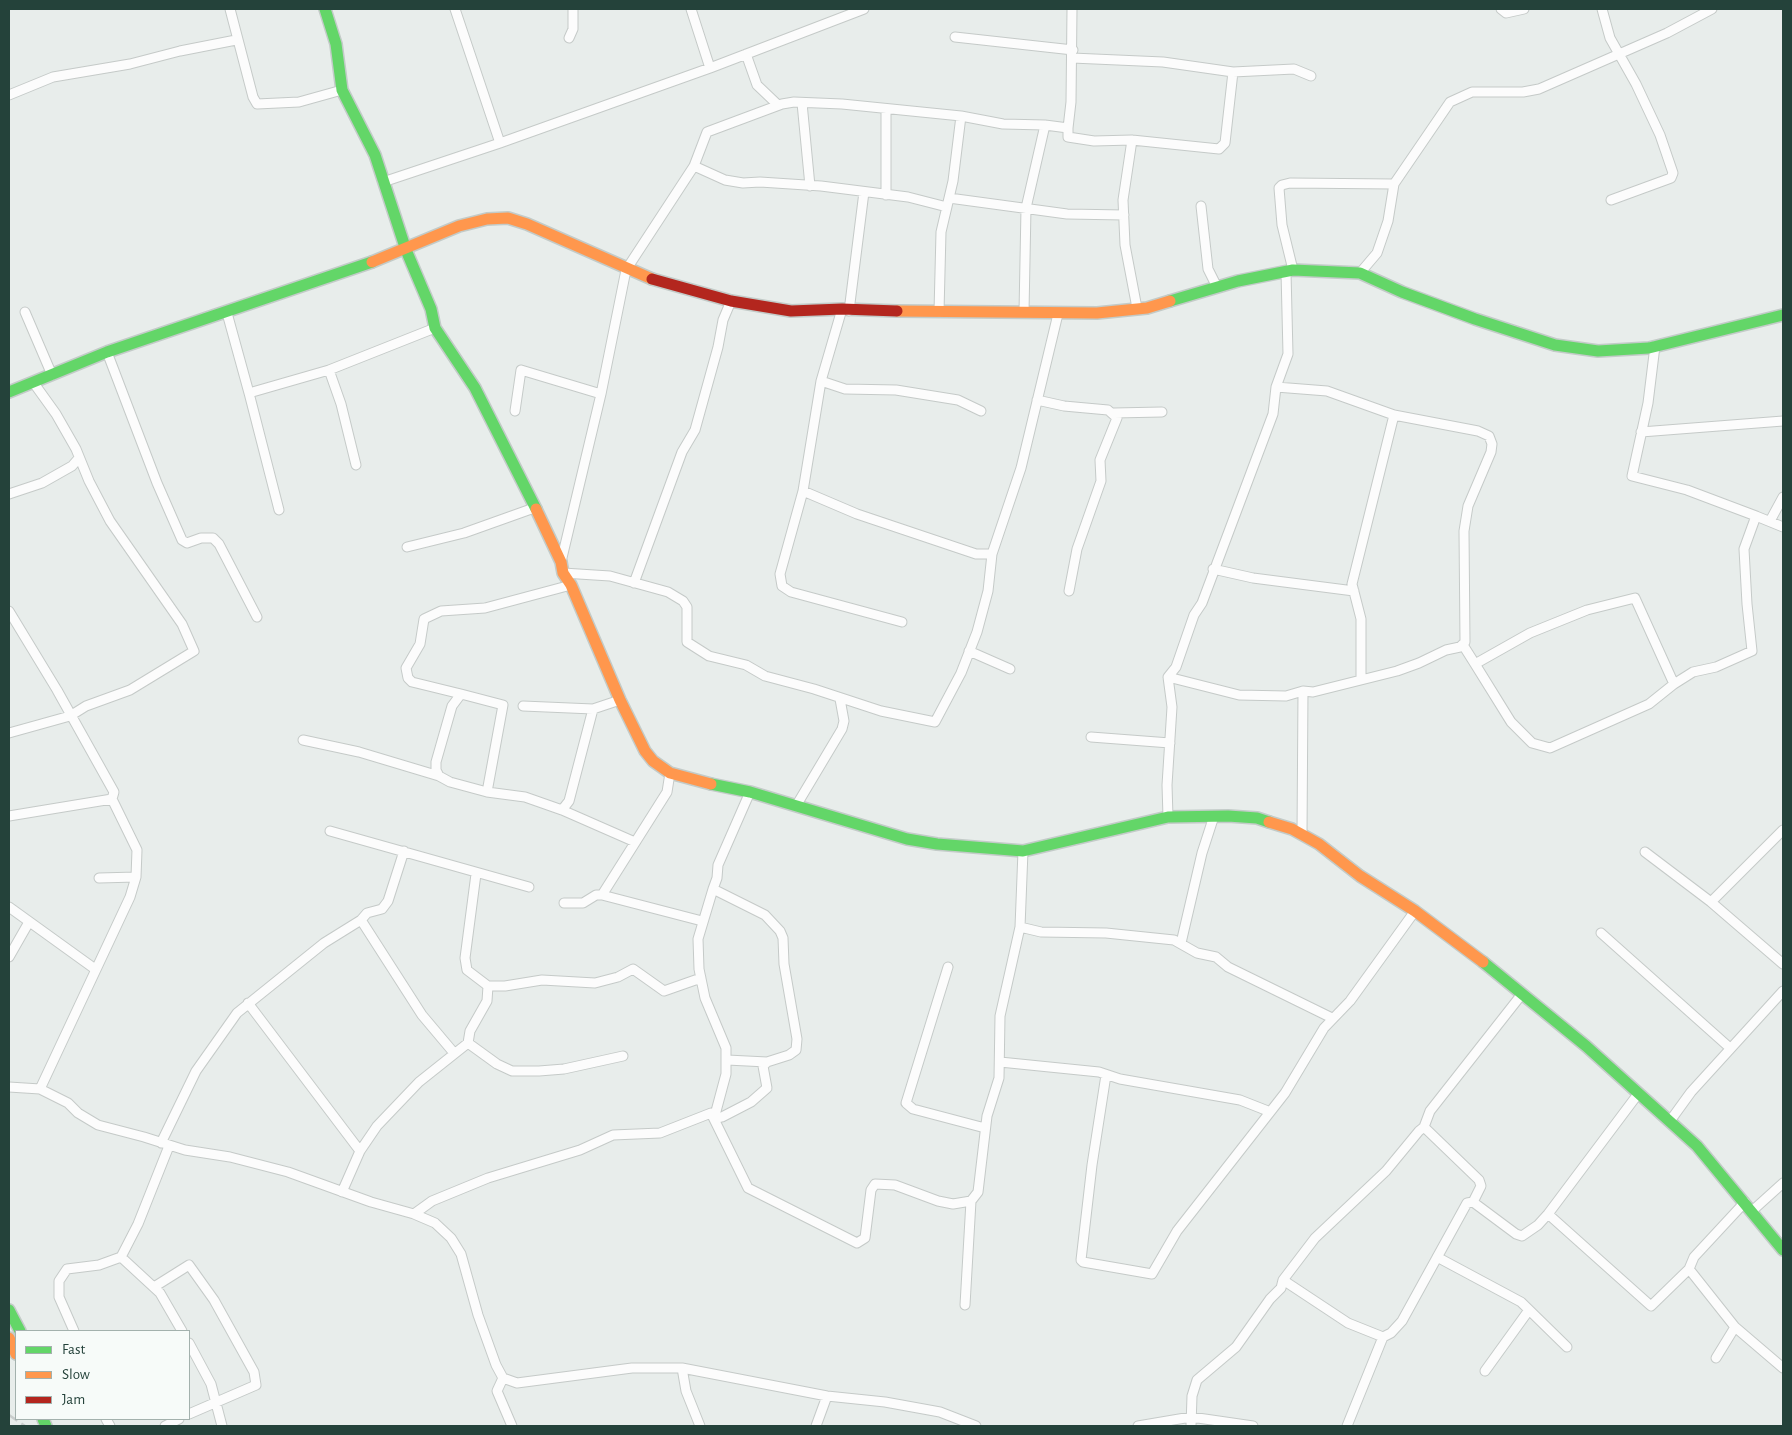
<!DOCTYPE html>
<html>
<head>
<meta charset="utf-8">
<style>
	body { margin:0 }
	#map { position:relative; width:1792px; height:1435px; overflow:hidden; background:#e8edeb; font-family:"Alegreya Sans",sans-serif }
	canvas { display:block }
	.frame { position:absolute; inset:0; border:10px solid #24423a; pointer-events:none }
	.legend { position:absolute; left:15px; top:1330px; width:175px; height:90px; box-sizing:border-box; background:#f7fbf9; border:1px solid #a3b1ad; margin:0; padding:6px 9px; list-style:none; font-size:15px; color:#24423a }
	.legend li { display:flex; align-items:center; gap:10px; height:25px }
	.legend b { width:25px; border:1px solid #a3b1ad }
</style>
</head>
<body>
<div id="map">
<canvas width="1792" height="1435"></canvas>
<div class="frame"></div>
<ul class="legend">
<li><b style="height:6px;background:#63d668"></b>Fast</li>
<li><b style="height:6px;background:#ff974d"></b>Slow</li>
<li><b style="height:6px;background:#b3261e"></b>Jam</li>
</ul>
</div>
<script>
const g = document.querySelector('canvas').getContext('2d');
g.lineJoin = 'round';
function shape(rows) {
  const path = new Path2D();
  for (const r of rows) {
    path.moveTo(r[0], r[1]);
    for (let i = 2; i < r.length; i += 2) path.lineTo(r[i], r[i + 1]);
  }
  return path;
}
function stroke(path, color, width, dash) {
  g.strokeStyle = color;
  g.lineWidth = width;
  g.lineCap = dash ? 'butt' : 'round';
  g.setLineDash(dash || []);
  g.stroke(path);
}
const street = shape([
	[230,9,253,97,257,104,299,102,342,90],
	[455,9,500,143],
	[691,9,710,68],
	[1501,9,1506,13,1524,9],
	[1602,9,1610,38,1636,84,1660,135,1673,173,1671,178,1611,200],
	[955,37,1073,50],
	[569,38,573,29,573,9],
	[746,54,757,85,778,105],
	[1072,58,1163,62,1233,72,1294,69,1311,76],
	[9,95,53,77,130,64,180,51,236,40],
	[802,103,810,186],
	[886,109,886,195],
	[1068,128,1068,137,1094,141,1132,140,1219,149,1225,143,1233,72],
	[1132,140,1123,200,1125,245,1137,308],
	[694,166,725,180,743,183,760,182,821,186,908,197,947,207],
	[383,182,500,143,710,68,864,9],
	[949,198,1067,214,1124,215],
	[1201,206,1208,269,1217,287],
	[1293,270,1282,225,1279,188,1282,185,1290,183,1394,184],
	[1360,273,1377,253,1388,221,1394,184,1450,102,1472,92,1523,92,1539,89,1667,33,1712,9],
	[842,309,821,381,803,491,780,574,782,586,791,592,902,622],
	[849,311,864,192],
	[25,312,52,375],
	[939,312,941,232,953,181,961,116],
	[1024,312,1026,208,1045,125],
	[227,313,249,393,329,370,435,328],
	[1655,346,1648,403,1632,476,1687,490,1756,516],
	[107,352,157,483,182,540,187,543,201,538,213,538,219,544,257,617],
	[329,370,341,404,356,465],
	[821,381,845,389,896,390,958,400,981,411],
	[249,393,279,510],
	[1037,400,1064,406,1108,410,1117,418,1100,460,1101,481,1077,549,1069,591],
	[515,411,521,370,601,394],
	[1114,413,1162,412],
	[1641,432,1783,421],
	[803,491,857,514,976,554,992,554],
	[9,494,42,483,72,466,79,458],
	[1770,521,1783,497],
	[407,547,464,533,534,508],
	[561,562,601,394,626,270,694,166,707,132,782,104,794,102,842,104,961,116,1003,124,1045,125,1068,128,1071,102,1072,9],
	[1213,569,1253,578,1354,591],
	[563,573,610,576,668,592,683,601,687,607,687,642,709,656,746,665,765,676,814,689,881,711,935,722,961,673,977,632,988,591,992,554,1021,468,1058,314],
	[634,583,682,452,695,430,718,347,723,320,731,301],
	[571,585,485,608,441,611,424,619,420,644,406,668,408,678,412,682,461,694,452,706,436,762,436,770,439,776,450,782,487,792,525,797,562,810,569,801,593,709,620,700],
	[9,611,57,690,114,792,112,799,9,816],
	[1463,645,1475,664,1511,722,1532,743,1550,748,1649,704,1674,684,1635,598,1587,610,1530,633,1475,664],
	[969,651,1010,669],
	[1168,677,1239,695,1286,696,1303,691,1313,692,1397,671,1419,663,1446,650,1460,647,1465,642,1464,531,1468,506,1491,452,1492,444,1489,436,1478,431,1394,415,1327,391,1276,387],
	[1361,679,1361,619,1352,584,1394,415],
	[1674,684,1693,672,1716,667,1752,651,1747,604,1744,549,1756,516,1783,527],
	[461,694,503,705,487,792],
	[523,706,593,709],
	[9,733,70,716,86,706,130,690,194,651,182,624,110,521,89,481,76,449,56,414,33,382],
	[1091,737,1170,743],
	[303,740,359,752,439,776],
	[796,806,842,729,844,721,840,699],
	[562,810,635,842],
	[1168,817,1167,785,1172,707,1168,677,1176,667,1194,615,1202,603,1273,414,1276,387,1288,354,1286,272],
	[1783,830,1711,902,1783,964],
	[330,831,529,887],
	[1302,835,1303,691],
	[1645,852,1711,902],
	[476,874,465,958,467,970,488,986],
	[99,878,136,877],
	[713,889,698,939,699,969,705,998,726,1048,726,1074,715,1115],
	[602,895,702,921],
	[564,903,583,903,596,895,602,895,667,792,670,773],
	[9,907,95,969],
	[361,920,367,913,382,909,388,901,404,851],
	[1020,927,1041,932,1106,933,1174,940,1197,953,1216,957,1228,967,1332,1018],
	[1601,933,1730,1048],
	[1181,943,1202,853,1214,816],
	[9,957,29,922],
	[948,967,906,1103,913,1109,985,1128],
	[248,1003,360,1151],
	[468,1043,497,1064,512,1071,539,1071,564,1069,623,1056],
	[727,1060,767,1062],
	[1000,1062,1099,1072,1120,1079,1240,1100,1268,1111],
	[1106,1075,1092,1165,1081,1260,1083,1262,1152,1274,1177,1231,1285,1093,1324,1028,1350,1001,1415,911],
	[9,1087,40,1089,68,1103,78,1113,98,1125,144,1137,185,1150,230,1157,288,1172,371,1202,414,1214,435,1223,451,1238,461,1254,478,1315,496,1365,503,1378,517,1383,632,1368,682,1368,827,1396,885,1402,940,1412,976,1426],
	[40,1089,130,897,136,877,137,850,112,799],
	[712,1115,748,1188,857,1243,865,1238,871,1190,875,1184,895,1185,938,1201,953,1204,971,1201,978,1192,987,1116,999,1078,1000,1016,1020,927,1023,851],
	[1670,1121,1691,1092,1783,991],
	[1424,1127,1430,1111,1522,994],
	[161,1143,196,1071,237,1013,324,943,361,920,422,1015,454,1053],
	[342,1192,360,1151,377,1126,419,1082,468,1043,470,1031,487,1001,488,986,505,986,542,980,595,983,618,977,633,969,664,991,701,978],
	[1752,1211,1783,1183],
	[414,1214,432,1201,488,1178,580,1150,613,1135,660,1133,711,1113,718,1118,722,1117,751,1102,767,1088,763,1066,767,1062,789,1055,796,1050,797,1039,784,964,783,938,780,931,765,915,713,889,717,878,718,865,750,792],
	[1548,1214,1651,1306,1689,1269],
	[121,1257,160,1293,182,1331],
	[1437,1257,1521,1302,1567,1347],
	[1283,1280,1315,1238,1386,1171,1419,1131,1424,1127,1479,1180,1481,1186,1473,1202],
	[154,1287,189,1265,214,1300,254,1372,256,1385,189,1414],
	[965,1305,971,1201],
	[1735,1327,1783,1368],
	[74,1331,59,1297,59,1281,67,1269,99,1265,121,1257,138,1224,169,1146],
	[189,1343,211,1384,222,1426],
	[1716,1358,1735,1327,1689,1269,1694,1257,1745,1202],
	[682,1368,686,1391,700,1426],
	[1485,1371,1529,1310],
	[503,1378,497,1391,512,1426],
	[106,1419,110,1426],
	[165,1426,179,1419],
	[816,1426,827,1396],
	[1138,1426,1191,1417,1253,1426],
	[1191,1426,1192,1396,1197,1380,1236,1347,1270,1299,1281,1288,1283,1280,1348,1323,1383,1337,1391,1333,1402,1321,1467,1203,1473,1202,1516,1234,1522,1236,1538,1225,1548,1214,1638,1094],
	[1347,1426,1383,1337]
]);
const fast = shape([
	[325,9,336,44,342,90,375,155,406,250,431,309,435,328,475,388,536,509],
	[1170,301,1238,281,1293,270,1360,273,1402,292,1475,319,1555,345,1598,351,1649,348,1783,315],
	[9,392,107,352,372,262],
	[711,784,750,792,907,839,937,844,1023,851,1168,817,1228,816,1257,818,1269,822],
	[1483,962,1586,1046,1697,1146,1783,1250],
	[9,1310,20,1331],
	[43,1419,46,1426]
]);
const slow = shape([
	[372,262,459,226,487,219,508,218,527,224,652,279],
	[897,311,1097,313,1147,308,1170,301],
	[536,509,561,562,563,573,571,585,620,700,645,751,653,761,670,773,711,784],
	[1269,822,1292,829,1319,844,1360,876,1415,911,1483,962],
	[9,1338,16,1354]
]);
const jam = shape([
	[652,279,731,301,791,311,842,309,897,311]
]);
stroke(street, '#c5cac8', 11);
stroke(fast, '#c3cbc8', 14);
stroke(slow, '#c3cbc8', 14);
stroke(jam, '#c3cbc8', 14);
stroke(street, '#fcfcfc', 9);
stroke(fast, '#63d668', 11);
stroke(slow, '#ff974d', 11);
stroke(jam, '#b3261e', 11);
stroke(shape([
	[9,1415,25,1426]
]), '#c9cdcc', 2.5, [10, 5]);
</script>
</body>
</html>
